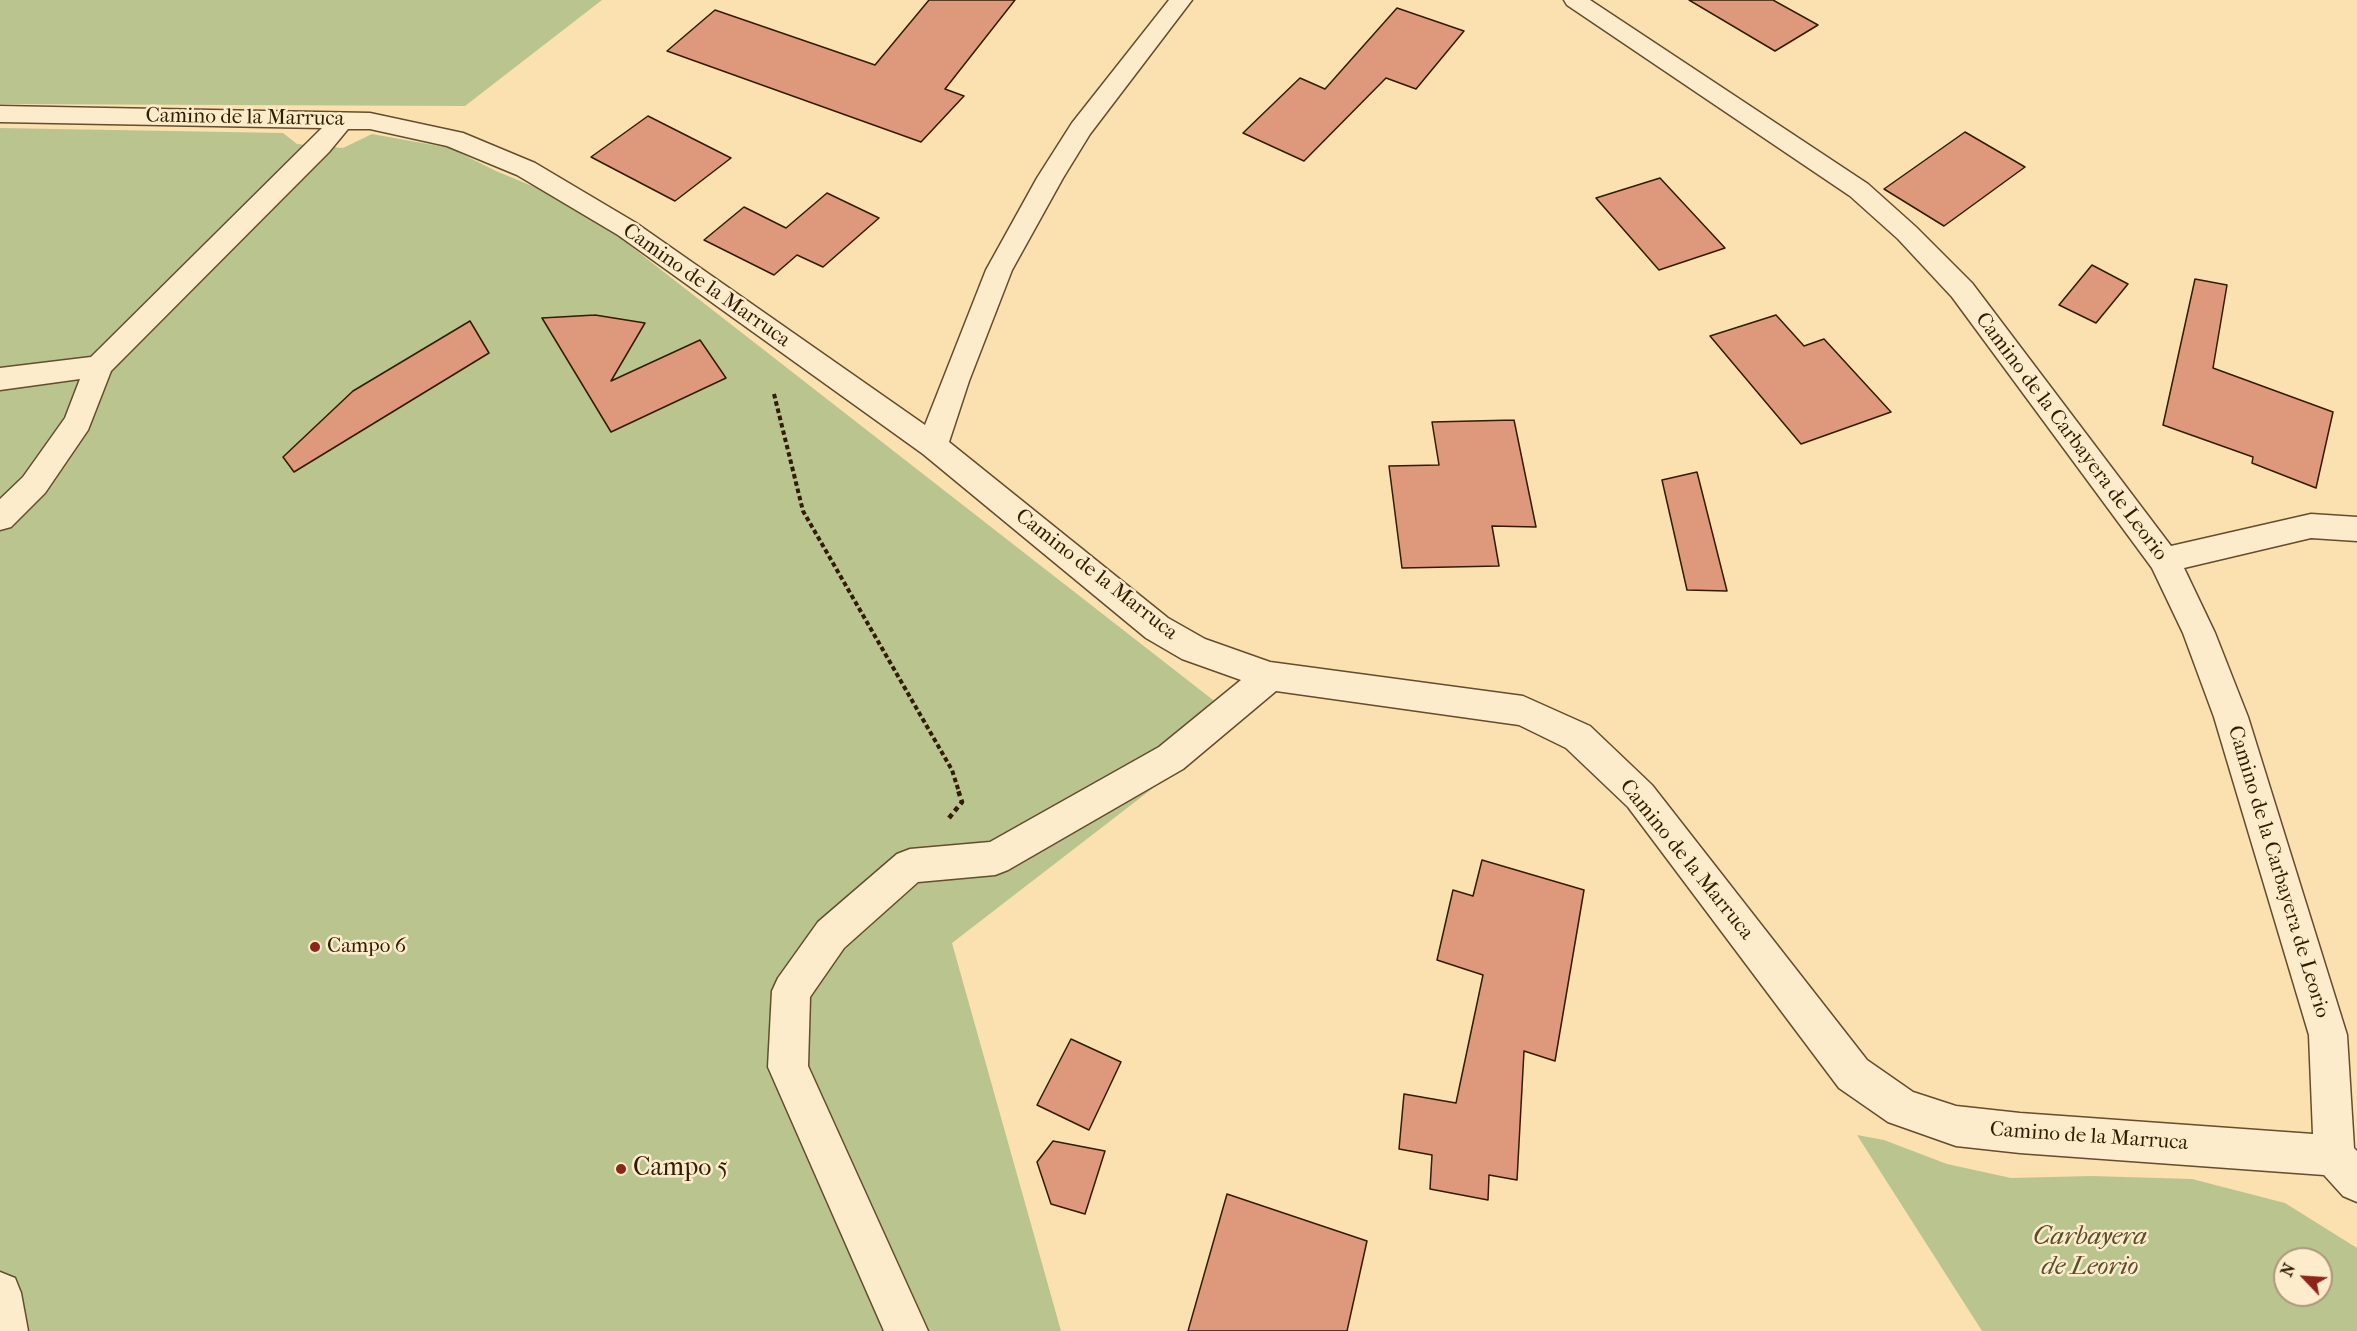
<!DOCTYPE html>
<html>
<head>
<meta charset="utf-8">
<style>
	body { margin:0 }
	#map { position:relative; width:2357px; height:1331px; overflow:hidden; background:#fbe1b0; font-family:"IM FELL French Canon",serif }
	canvas { display:block }
	.north { position:absolute; left:2273px; top:1247px; width:60px; height:60px; box-sizing:border-box; background:#fceccc; border:2px solid #ab987a; border-radius:50%; rotate:295deg; font-size:16px; font-weight:700; line-height:24px; text-align:center; color:#321b00 }
	.north::after { content:''; display:block; margin:auto; width:21px; height:27px; background:#8f2418; clip-path:polygon(50% 0,100% 100%,50% 72%,0 100%) }
</style>
</head>
<body>
<div id="map">
<canvas width="2357" height="1331"></canvas>
<div class="north">N</div>
</div>
<script>
const g = document.querySelector('canvas').getContext('2d');
g.lineJoin = 'round';
function fill(path, color) {
  g.fillStyle = color;
  g.fill(path, 'evenodd');
}
function shape(rows) {
  const path = new Path2D();
  for (const r of rows) {
    path.moveTo(r[0], r[1]);
    for (let i = 2; i < r.length; i += 2) path.lineTo(r[i], r[i + 1]);
  }
  return path;
}
function stroke(path, color, width, dash) {
  g.strokeStyle = color;
  g.lineWidth = width;
  g.lineCap = dash ? 'butt' : 'round';
  g.setLineDash(dash || []);
  g.stroke(path);
}
function drawText(font, color, halo, rows, align = 'center') {
  g.font = font + ' "IM FELL French Canon",serif';
  g.lineWidth = 5;
  g.setLineDash([]);
  g.textBaseline = 'middle';
  g.strokeStyle = halo;
  g.fillStyle = color;
  for (const [text, x, y, turn = 0] of rows) {
    g.save();
    g.translate(x, y);
    g.rotate((+turn || 0) * Math.PI / 180);
    g.textAlign = isNaN(turn) ? turn : align;
    if (halo) g.strokeText(text, 0, 0);
    g.fillText(text, 0, 0);
    g.restore();
  }
}
fill(shape([
	[0,0,602,0,465,106,0,104],
	[0,128,283,133,297,144,343,148,372,134,450,148,496,171,561,198,610,230,1240,721,952,943,1061,1331,0,1331],
	[1857,1135,1884,1140,1947,1164,2011,1178,2091,1176,2192,1179,2285,1203,2357,1248,2357,1331,1982,1331],
	[2285,1259,2321,1259,2321,1295,2285,1295]
]), '#bac48f');
const building = shape([
	[929,0,1015,0,945,89,964,96,921,142,667,51,715,10,875,65,929,0],
	[1689,0,1773,0,1818,25,1775,51,1689,0],
	[1397,8,1464,31,1416,89,1386,78,1304,161,1243,133,1300,78,1325,89,1397,8],
	[648,116,731,158,675,201,591,157,648,116],
	[1965,132,2025,167,1944,226,1884,189,1965,132],
	[1660,178,1725,248,1659,270,1596,198,1660,178],
	[827,193,879,218,823,267,797,255,774,275,704,240,744,207,786,228,827,193],
	[2092,265,2128,284,2096,323,2059,305,2092,265],
	[2195,279,2227,285,2213,368,2333,412,2316,488,2252,463,2253,457,2163,425,2195,279],
	[595,315,645,323,611,381,700,340,726,378,611,432,542,318,595,315],
	[1776,315,1804,346,1824,339,1891,412,1801,444,1710,336,1776,315],
	[470,321,489,353,294,472,283,457,353,391,470,321],
	[1514,420,1536,527,1492,526,1499,566,1402,568,1389,466,1439,465,1432,422,1514,420],
	[1697,472,1727,591,1687,590,1662,480,1697,472],
	[1482,860,1584,890,1555,1061,1524,1051,1517,1180,1489,1175,1488,1200,1430,1189,1432,1155,1399,1149,1404,1094,1456,1103,1483,975,1437,960,1453,890,1473,896,1482,860],
	[1071,1039,1121,1062,1089,1130,1037,1105,1071,1039],
	[1053,1141,1105,1151,1085,1214,1051,1204,1037,1162,1053,1141],
	[1227,1194,1367,1241,1347,1331,1188,1331,1227,1194]
]);
fill(building, '#de997c');
stroke(building, '#321b00', 1.5);
const minor = shape([
	[1169,0,1192,0,1090,134,1063,178,1012,270,969,381,949,442,1168,618,1205,639,1270,662,1523,696,1590,726,1652,785,1867,1060,1913,1092,1956,1106,2020,1113,2313,1134,2309,1035,2214,717,2183,633,2152,568,1952,297,1898,239,1850,196,1567,5,1564,0,1590,0,1868,184,1916,227,1972,283,2171,546,2311,514,2357,517,2357,541,2311,538,2184,568,2215,633,2248,717,2347,1035,2354,1148,2357,1151,2357,1202,2343,1196,2324,1175,2020,1153,1956,1146,1888,1122,1839,1088,1628,807,1566,748,1519,725,1276,691,1183,769,1008,870,995,875,918,882,844,948,810,997,808,1066,928,1331,884,1331,768,1067,772,991,778,978,818,922,897,854,910,849,990,842,1159,747,1241,680,1182,659,1146,638,923,454,618,235,517,175,447,146,370,129,348,129,329,152,111,371,88,430,45,493,11,527,0,530,0,499,23,477,65,418,80,379,0,390,0,368,91,357,322,128,0,122,0,106,370,113,463,133,535,163,636,223,925,425,986,270,1037,178,1072,123,1169,0],
	[0,1272,15,1278,21,1293,28,1331,0,1331,0,1272]
]);
stroke(minor, '#644c2c', 3);
stroke(shape([
	[774,394,803,511,952,770,959,792]
]), '#321b00', 4, [4.5, 3]);
stroke(shape([
	[949,818,962,802,958,790]
]), '#321b00', 4.5, [5, 4]);
fill(minor, '#fceccc');
for (const [x, y, r, color] of [
	[315,947,6,"#8f2418"],
	[621,1169,6,"#8f2418"]
]) {
  const dot = new Path2D();
  dot.arc(x, y, r, 0, 2 * Math.PI);
  g.fillStyle = color;
  g.fill(dot);
  stroke(dot, '#fceccc', 2);
}
drawText('21px', '#321b00', '#fceccc', [
	["Camino de la Marruca",245,118,1],
	["Camino de la Marruca",706,286,35],
	["Camino de la Carbayera de Leorio",2071,437,53],
	["Camino de la Marruca",1096,575,38],
	["Camino de la Marruca",1686,860,51],
	["Camino de la Carbayera de Leorio",2278,872,73],
	["Camino de la Marruca",2089,1137,4]
]);
drawText('21px', '#321b00', '#fceccc', [
	["Campo 6",327,947]
], 'left');
drawText('26px', '#321b00', '#fceccc', [
	["Campo 5",633,1169]
], 'left');
drawText('italic 26px', '#5b4e2b', '#fceccc', [
	["Carbayera",2090,1238],
	["de Leorio",2090,1268]
]);
</script>
</body>
</html>
